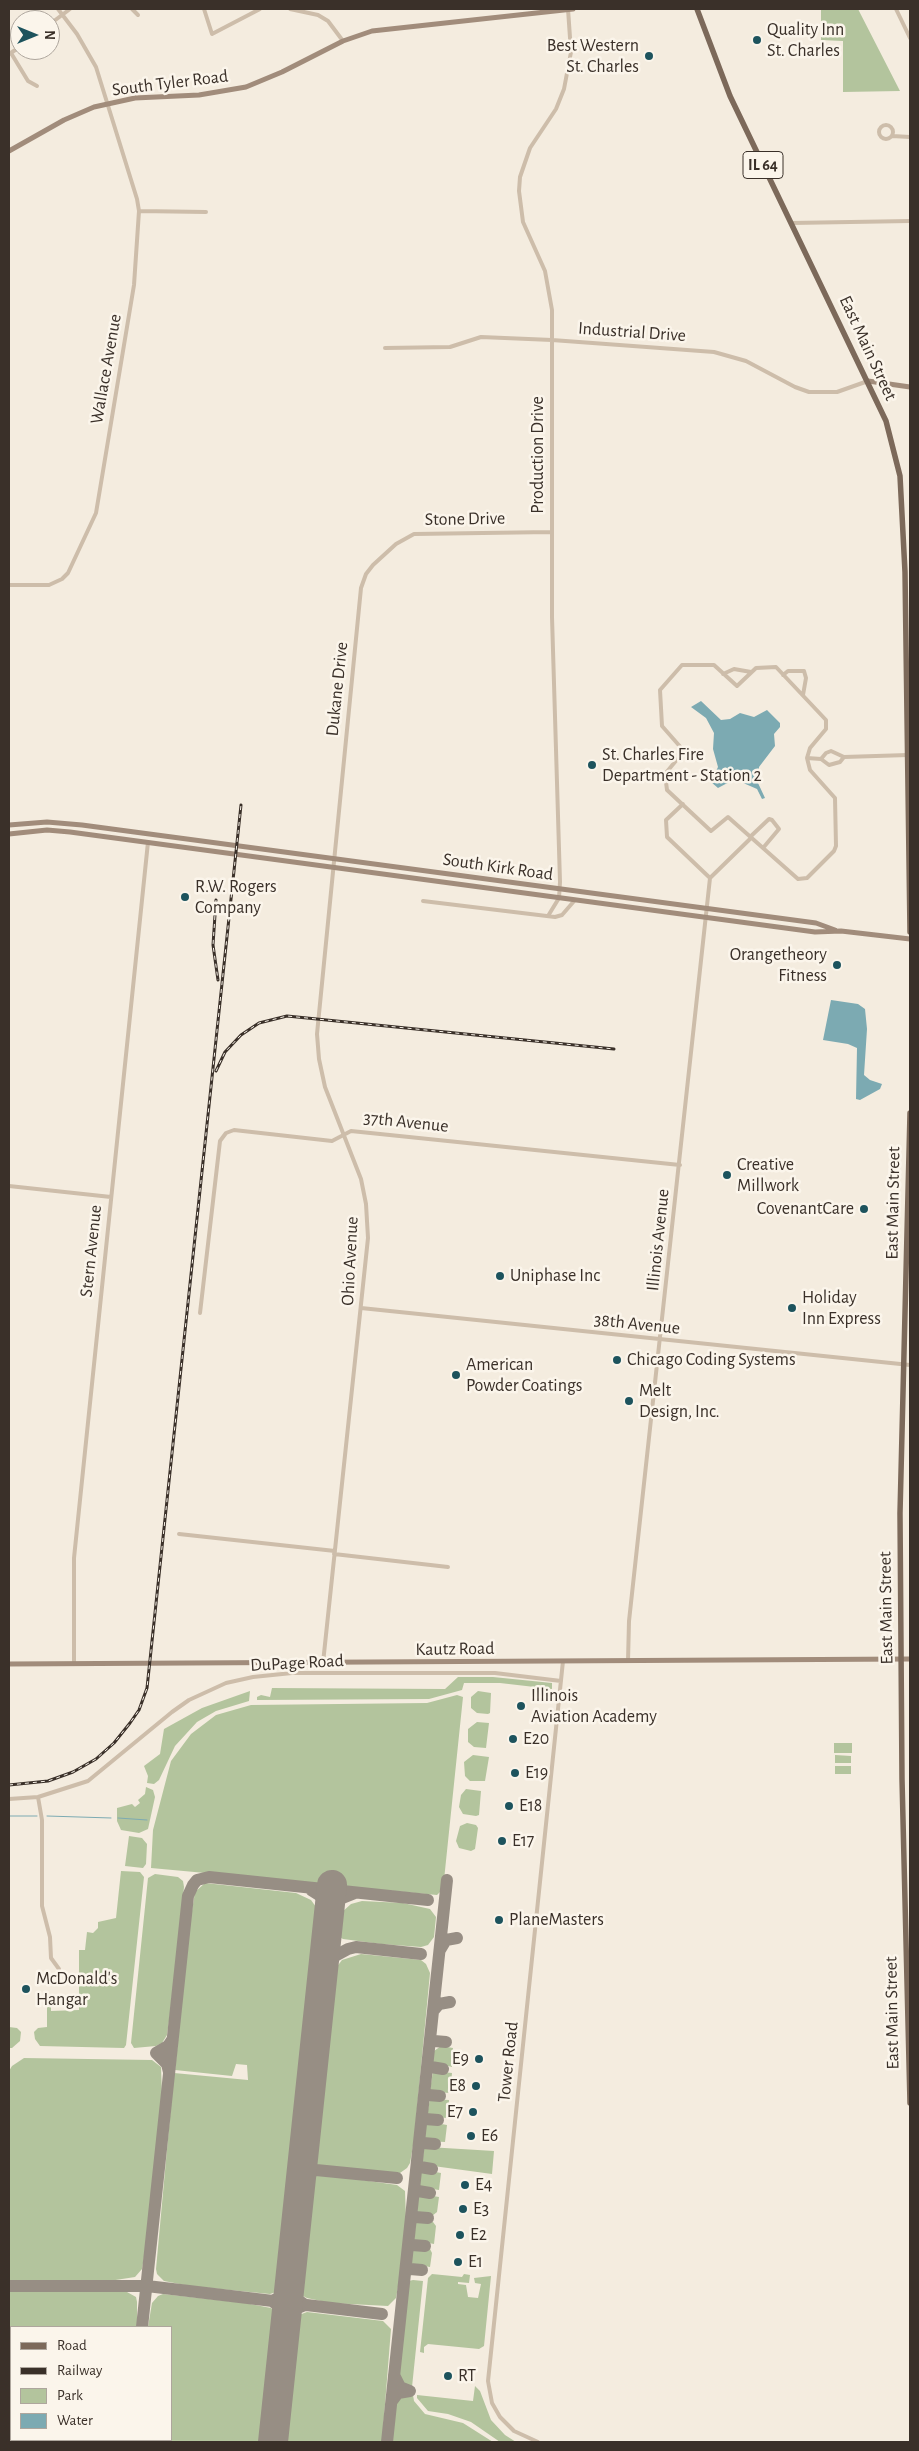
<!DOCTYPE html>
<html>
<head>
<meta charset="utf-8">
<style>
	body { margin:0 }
	#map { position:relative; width:919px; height:2451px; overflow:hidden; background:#f4ecdf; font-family:"Alegreya Sans",sans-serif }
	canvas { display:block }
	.frame { position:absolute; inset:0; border:10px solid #3a3029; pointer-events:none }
	.legend { position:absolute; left:10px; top:2326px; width:162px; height:115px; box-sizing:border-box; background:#fbf5eb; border:1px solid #aea69d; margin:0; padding:6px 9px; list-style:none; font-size:15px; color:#3a3029 }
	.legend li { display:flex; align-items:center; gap:10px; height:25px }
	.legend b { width:25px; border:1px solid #aea69d }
	.north { position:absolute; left:10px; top:10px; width:50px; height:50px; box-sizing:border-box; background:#fbf5eb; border:1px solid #aea69d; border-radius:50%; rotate:90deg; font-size:14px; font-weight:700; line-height:20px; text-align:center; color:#3a3029 }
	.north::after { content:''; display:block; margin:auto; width:18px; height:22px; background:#1d535d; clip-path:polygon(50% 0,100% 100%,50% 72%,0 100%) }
</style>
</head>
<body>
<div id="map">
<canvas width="919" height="2451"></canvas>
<div class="frame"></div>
<ul class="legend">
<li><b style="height:6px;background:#7c695a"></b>Road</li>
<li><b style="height:6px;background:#3a3029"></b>Railway</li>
<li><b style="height:14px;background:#b3c49d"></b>Park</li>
<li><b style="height:14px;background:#7caab2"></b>Water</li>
</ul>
<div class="north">N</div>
</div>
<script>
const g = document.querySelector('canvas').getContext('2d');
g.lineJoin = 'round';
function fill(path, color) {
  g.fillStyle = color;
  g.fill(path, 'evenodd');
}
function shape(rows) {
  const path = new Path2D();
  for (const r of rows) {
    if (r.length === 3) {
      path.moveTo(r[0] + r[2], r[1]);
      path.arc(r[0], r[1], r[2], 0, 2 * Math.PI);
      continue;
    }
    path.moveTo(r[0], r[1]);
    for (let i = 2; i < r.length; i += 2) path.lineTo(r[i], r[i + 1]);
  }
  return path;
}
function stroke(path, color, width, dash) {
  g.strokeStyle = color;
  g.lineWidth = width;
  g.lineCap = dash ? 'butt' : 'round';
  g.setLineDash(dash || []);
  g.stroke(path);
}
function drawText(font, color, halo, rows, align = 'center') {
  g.font = font + ' "Alegreya Sans",sans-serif';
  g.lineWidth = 5;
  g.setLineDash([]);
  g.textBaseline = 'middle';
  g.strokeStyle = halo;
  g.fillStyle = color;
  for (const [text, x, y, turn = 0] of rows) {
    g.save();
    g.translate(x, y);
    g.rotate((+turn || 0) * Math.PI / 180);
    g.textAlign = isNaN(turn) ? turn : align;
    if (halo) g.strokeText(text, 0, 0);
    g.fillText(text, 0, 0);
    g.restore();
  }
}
fill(shape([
	[821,9,858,9,900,91,843,92,843,41,821,40],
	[458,1677,493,1677,552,1683,552,1689,500,1683,464,1683,462,1690,429,1699,257,1700,257,1697,261,1695,270,1697,272,1688,445,1689],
	[250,1691,249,1701,216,1711,197,1722,175,1746,159,1780,154,1784,147,1783,148,1776,144,1766,160,1754,164,1729,202,1708],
	[478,1691,491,1693,490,1713,488,1714,477,1713,471,1708,471,1697],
	[457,1695,463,1697,444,1880,441,1891,437,1895,340,1886,340,1882,326,1881,325,1884,151,1868,153,1830,171,1761,191,1734,216,1715,251,1705,427,1703],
	[477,1722,489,1723,486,1748,474,1747,468,1742,468,1729],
	[834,1743,852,1743,852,1753,834,1753],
	[473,1755,489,1757,485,1781,470,1781,465,1776,464,1762],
	[835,1755,851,1756,851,1763,835,1763],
	[835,1766,851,1766,851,1774,835,1774],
	[146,1787,153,1790,155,1797,148,1829,139,1833,121,1830,117,1821,117,1808,132,1804,135,1807,140,1803,138,1800,145,1794],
	[466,1789,481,1791,479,1815,476,1816,463,1814,459,1807,461,1795],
	[467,1823,476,1825,478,1828,475,1849,471,1851,459,1848,456,1841,460,1826],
	[129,1836,142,1838,147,1844,146,1864,143,1868,125,1866],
	[121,1871,140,1872,144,1877,126,2045,124,2048,40,2046,35,2039,34,2032,38,2028,47,2027,47,2007,51,2007,51,2011,79,2010,79,1950,85,1950,87,1932,93,1933,98,1928,98,1922,116,1918],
	[155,1874,178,1877,183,1881,184,1887,170,2014,167,2035,162,2043,156,2046,134,2048,131,2043,148,1878],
	[205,1883,296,1893,311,1900,316,1907,321,1922,283,2285,276,2292,270,2294,190,2286,164,2281,157,2274,156,2269,174,2073,248,2080,247,2065,236,2064,232,2076,175,2070,190,1923,195,1892],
	[362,1901,403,1903,430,1909,436,1917,434,1937,428,1945,421,1947,381,1944,343,1939,338,1936,335,1930,336,1921,341,1913,351,1904],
	[361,1954,421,1960,426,1964,430,1973,414,2140,410,2163,407,2168,400,2173,319,2166,313,2161,311,2157,330,1976,342,1960],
	[9,2027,17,2028,21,2032,20,2041,12,2048,9,2048],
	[441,2046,453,2048,452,2067,432,2062,434,2051],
	[24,2058,152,2060,161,2067,162,2096,146,2245,142,2269,135,2277,109,2281,9,2280,9,2071,12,2066],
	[433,2071,452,2073,450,2093,433,2092,430,2090],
	[430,2099,449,2100,448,2118,431,2117,427,2114],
	[430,2122,447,2125,445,2142,428,2141,424,2138,426,2124],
	[428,2147,494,2151,492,2174,426,2165,422,2164,424,2148],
	[425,2170,441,2173,439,2190,419,2187,421,2172],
	[320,2174,397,2185,405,2191,406,2221,401,2270,396,2298,388,2306,330,2303,307,2298,301,2295,298,2286,309,2181,312,2177],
	[421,2194,439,2197,437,2212,432,2216,417,2213,418,2196],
	[419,2220,433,2222,436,2226,434,2244,414,2240,416,2221],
	[417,2247,430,2249,432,2253,430,2267,411,2264,413,2249],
	[432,2274,462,2277,464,2274,470,2275,469,2283,458,2282,458,2284,466,2285,468,2297,478,2298,481,2284,475,2283,474,2278,491,2276,484,2346,479,2349,428,2344,424,2347,424,2353,420,2352,428,2278],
	[413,2280,423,2281,412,2387,403,2385,399,2376,409,2281],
	[9,2290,127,2292,136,2297,137,2302,137,2327,11,2327,11,2420,9,2419],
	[163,2294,245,2303,271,2308,278,2314,279,2319,266,2442,136,2442,137,2440,171,2440,171,2327,148,2327,152,2303,158,2296],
	[307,2312,383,2321,391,2329,382,2442,281,2442,294,2321,299,2315],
	[475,2386,480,2391,491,2420,505,2435,516,2442,500,2442,471,2422,448,2414,428,2411,417,2398,417,2395,473,2401],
	[406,2394,413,2395,414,2401,425,2414,463,2423,493,2442,392,2442,396,2402,401,2396]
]), '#b3c49d');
fill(shape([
	[701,701,721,720,730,719,740,713,754,717,767,710,780,723,780,727,774,734,775,746,759,767,758,783,765,798,762,799,757,789,741,782,733,780,718,788,711,782,718,767,713,749,714,733,706,718,691,707],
	[831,1000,858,1004,865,1009,867,1029,864,1075,870,1080,882,1084,880,1089,860,1100,856,1099,857,1048,848,1044,823,1040]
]), '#7caab2');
stroke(shape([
	[9,1816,37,1816],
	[47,1816,111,1818],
	[118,1818,147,1820]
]), '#7caab2', 1);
stroke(shape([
	[311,1890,322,1897,329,1912,340,1899,355,1893],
	[440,1950,446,1940,457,1938],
	[322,1978,335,1956,348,1949,356,1947,421,1954],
	[433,2011,439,2004,450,2002],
	[434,2041,446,2042],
	[431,2067,443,2069],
	[169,2072,167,2064,156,2053,168,2046,172,2040],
	[428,2095,440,2096],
	[425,2119,438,2120],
	[423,2143,435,2144],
	[420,2167,432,2169],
	[316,2170,397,2178],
	[301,2182,307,2173,316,2170,308,2166,304,2153],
	[418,2191,430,2193],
	[415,2217,428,2218],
	[412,2245,425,2246],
	[410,2269,422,2270],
	[290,2284,295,2298,305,2305,293,2310,286,2320,282,2308,272,2301,283,2296,290,2284],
	[9,2286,147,2286,382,2314],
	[142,2327,188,1896,193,1885,197,1880,209,1877,428,1900],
	[392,2401,398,2393,410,2391,400,2387,394,2375],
	[130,2442,130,2440],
	[387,2442,447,1880]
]), '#978e84', 12);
stroke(shape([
	[15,2440,25,2442],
	[273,2442,332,1885]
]), '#978e84', 30);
stroke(shape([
	[132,9,138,15],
	[204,9,212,34,260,9],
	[290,9,318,15,328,21,343,41],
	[896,9,910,38],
	[50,24,70,9],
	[11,53,28,81,37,86],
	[9,54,20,47],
	[886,132,7],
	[892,136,910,137],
	[139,211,206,212],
	[791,223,910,221],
	[385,348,450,347,481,337,552,340,714,352,746,361,795,387,809,392,837,392,868,381],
	[9,585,49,585,62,579,68,573,96,513,134,285,139,211,137,199,96,67,77,34,58,9],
	[723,674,734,669,751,672],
	[783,675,788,671,804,671,806,678,803,695],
	[807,758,810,748,826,729,826,720,776,667,756,668,737,686,714,665,682,665,660,690,662,726,684,751,665,774,667,790,711,831,728,817,798,879,807,878,834,851,836,846,835,798,810,770,807,758,821,759,829,765,840,762,844,757],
	[821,759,826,753,831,751,844,757,908,755],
	[683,804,666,820,667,837,710,878],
	[750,837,769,819,772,820,779,829,763,848],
	[423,901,555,917,562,915,575,900],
	[548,916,559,898,560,882,552,617,552,310,545,271,523,222,519,191,520,177,530,148,556,109,564,89,571,52,568,9],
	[9,1186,111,1197],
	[361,1308,910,1365],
	[200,1313,220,1141,226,1133,234,1130,332,1141,351,1131,680,1165],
	[179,1534,335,1551],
	[334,1554,448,1567],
	[628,1661,629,1621,710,878,751,838],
	[74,1663,74,1558,148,842],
	[323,1663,368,1238,366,1204,361,1179,325,1087,319,1059,317,1034,361,588,366,574,373,565,396,544,414,534,551,532],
	[38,1797,42,1820,42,1906,50,1937,51,1958,59,1969],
	[9,1799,38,1797,88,1781,172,1712,189,1700,226,1683,253,1677,292,1673,495,1673,561,1681],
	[538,2442,514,2431,500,2417,492,2403,488,2381,563,1661]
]), '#cdbdaa', 4);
stroke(shape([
	[9,151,64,120,94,107,135,98,199,95,246,87,282,72,343,41,372,31,573,9],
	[868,381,910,387],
	[9,825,47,822,82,825,816,923,835,930],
	[9,834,47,830,70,832,815,932,841,931,910,939],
	[9,1664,910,1659]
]), '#a18c7b', 5);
stroke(shape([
	[697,9,730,96,886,421,900,476,905,572,910,932],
	[910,1113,900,1513,902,1779,910,2103]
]), '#7c695a', 5.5);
const rail = shape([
	[216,900,213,945,218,980],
	[216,1071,225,1052,241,1035,259,1023,287,1016,614,1049],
	[9,1785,48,1781,73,1772,96,1759,114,1743,130,1723,139,1710,147,1688,241,805]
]);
stroke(rail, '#3a3029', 3);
stroke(rail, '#fbf5eb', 1, [4]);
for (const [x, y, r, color] of [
	[757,40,5,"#1d535d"],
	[649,56,5,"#1d535d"],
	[592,765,5,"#1d535d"],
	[185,897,5,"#1d535d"],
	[837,965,5,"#1d535d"],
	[727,1175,5,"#1d535d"],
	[864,1209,5,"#1d535d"],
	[500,1276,5,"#1d535d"],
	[792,1308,5,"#1d535d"],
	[617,1360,5,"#1d535d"],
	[456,1375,5,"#1d535d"],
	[629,1401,5,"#1d535d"],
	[521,1706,5,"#1d535d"],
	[513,1739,5,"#1d535d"],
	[515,1773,5,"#1d535d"],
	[509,1806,5,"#1d535d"],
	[502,1841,5,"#1d535d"],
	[499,1920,5,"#1d535d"],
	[26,1989,5,"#1d535d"],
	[479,2059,5,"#1d535d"],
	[476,2086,5,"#1d535d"],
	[473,2112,5,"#1d535d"],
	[471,2136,5,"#1d535d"],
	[465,2185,5,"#1d535d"],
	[463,2209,5,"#1d535d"],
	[460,2235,5,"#1d535d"],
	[458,2262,5,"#1d535d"],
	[448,2376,5,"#1d535d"]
]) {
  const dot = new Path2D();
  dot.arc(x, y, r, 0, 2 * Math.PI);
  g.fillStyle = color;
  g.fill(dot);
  stroke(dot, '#fbf5eb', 2);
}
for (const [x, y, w] of [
	[763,165,40]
]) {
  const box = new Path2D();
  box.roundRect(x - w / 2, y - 13.5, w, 27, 4);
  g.fillStyle = '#fbf5eb';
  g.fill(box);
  stroke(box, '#3a3029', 1);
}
drawText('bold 16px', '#3a3029', null, [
	["IL 64",763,165]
]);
drawText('18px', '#3a3029', '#fbf5eb', [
	["Quality Inn",767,30],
	["St. Charles",767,51],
	["Best Western",639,46,"right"],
	["St. Charles",639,67,"right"],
	["St. Charles Fire",602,755],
	["Department - Station 2",602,776],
	["R.W. Rogers",195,887],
	["Company",195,908],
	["Orangetheory",827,955,"right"],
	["Fitness",827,976,"right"],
	["Creative",737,1165],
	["Millwork",737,1186],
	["CovenantCare",854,1209,"right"],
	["Uniphase Inc",510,1276],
	["Holiday",802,1298],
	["Inn Express",802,1319],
	["Chicago Coding Systems",627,1360],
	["American",466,1365],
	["Powder Coatings",466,1386],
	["Melt",639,1391],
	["Design, Inc.",639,1412],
	["Illinois",531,1696],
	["Aviation Academy",531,1717],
	["E20",523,1739],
	["E19",525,1773],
	["E18",519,1806],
	["E17",512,1841],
	["PlaneMasters",509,1920],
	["McDonald's",36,1979],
	["Hangar",36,2000],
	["E9",469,2059,"right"],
	["E8",466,2086,"right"],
	["E7",463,2112,"right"],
	["E6",481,2136],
	["E4",475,2185],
	["E3",473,2209],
	["E2",470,2235],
	["E1",468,2262],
	["RT",458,2376]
], 'left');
drawText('18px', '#3a3029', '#fbf5eb', [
	["South Tyler Road",170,83,-7],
	["Industrial Drive",632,332,4],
	["East Main Street",868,348,65],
	["Wallace Avenue",106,369,-80],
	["Production Drive",538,455,-90],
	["Stone Drive",465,519,-1],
	["Dukane Drive",337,689,-84],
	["South Kirk Road",498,867,8],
	["37th Avenue",406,1122,6],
	["East Main Street",893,1203,-89],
	["Illinois Avenue",658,1240,-84],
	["Stern Avenue",91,1251,-84],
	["Ohio Avenue",350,1261,-87],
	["38th Avenue",637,1324,6],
	["East Main Street",886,1608,-91],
	["Kautz Road",455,1649,-1],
	["DuPage Road",297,1663,-3],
	["East Main Street",892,2013,-91],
	["Tower Road",508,2062,-84]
]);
</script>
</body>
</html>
